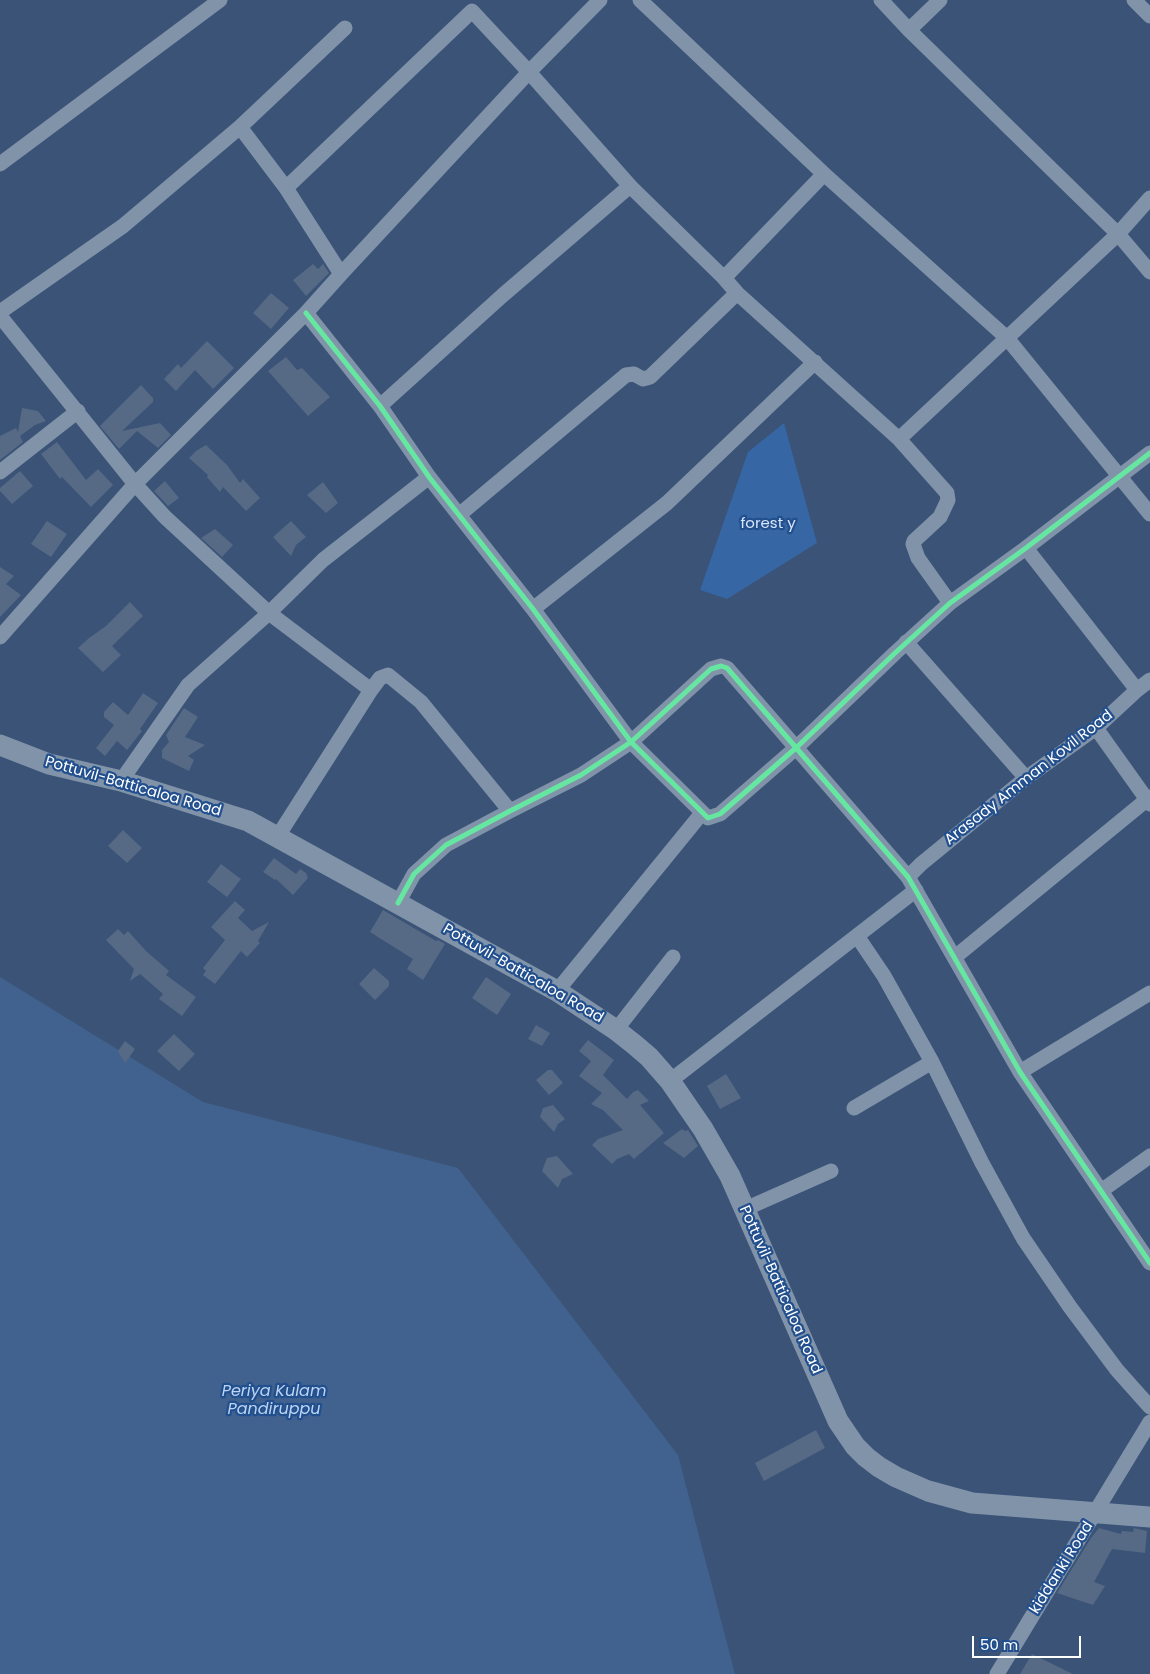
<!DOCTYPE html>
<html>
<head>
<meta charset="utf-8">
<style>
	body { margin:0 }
	#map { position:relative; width:1150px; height:1674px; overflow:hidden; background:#3a5376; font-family:Poppins,sans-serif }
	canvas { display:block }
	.scale { position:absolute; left:972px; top:1636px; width:109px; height:22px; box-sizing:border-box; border:2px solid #fff; border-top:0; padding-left:6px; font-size:15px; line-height:18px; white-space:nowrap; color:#fff; -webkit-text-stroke:4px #224f8e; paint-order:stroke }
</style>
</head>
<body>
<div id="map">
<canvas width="1150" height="1674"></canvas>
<div class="scale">50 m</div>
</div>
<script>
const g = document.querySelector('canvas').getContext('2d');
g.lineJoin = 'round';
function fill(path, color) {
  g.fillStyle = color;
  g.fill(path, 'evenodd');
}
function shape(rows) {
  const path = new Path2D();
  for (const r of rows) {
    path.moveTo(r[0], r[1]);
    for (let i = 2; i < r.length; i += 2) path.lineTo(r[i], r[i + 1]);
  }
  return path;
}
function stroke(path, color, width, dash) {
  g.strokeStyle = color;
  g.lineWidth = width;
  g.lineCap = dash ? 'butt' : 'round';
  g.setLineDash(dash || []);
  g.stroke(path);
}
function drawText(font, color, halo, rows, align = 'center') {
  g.font = font + ' Poppins,sans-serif';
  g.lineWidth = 4.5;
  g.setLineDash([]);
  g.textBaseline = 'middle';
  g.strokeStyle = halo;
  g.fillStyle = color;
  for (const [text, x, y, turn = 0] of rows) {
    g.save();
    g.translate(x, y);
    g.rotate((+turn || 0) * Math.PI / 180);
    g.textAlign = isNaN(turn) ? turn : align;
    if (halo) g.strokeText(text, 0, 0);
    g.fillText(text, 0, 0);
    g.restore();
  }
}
fill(shape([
	[784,423,817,543,727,599,700,590,748,452]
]), '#3766a4');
fill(shape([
	[0,977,203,1102,458,1168,678,1455,735,1674,0,1674]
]), '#41628e');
fill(shape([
	[313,264,318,269,323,264,329,273,306,296,293,280],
	[271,293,289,308,271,329,253,313],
	[207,341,234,368,213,389,195,370,176,391,164,379,178,364,181,368],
	[286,357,297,370,302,368,330,397,308,416,268,371],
	[141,385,153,398,153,402,122,431,160,423,171,435,158,448,137,431,119,449,100,426],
	[22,408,38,411,46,421,35,425,20,436,23,442,0,460,0,436,16,428,18,432],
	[57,442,86,480,98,469,113,485,91,507,62,477,60,479,41,454],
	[206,445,227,465,240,483,243,479,260,498,246,511,223,487,220,492,207,477,208,475,189,458,196,451],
	[20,471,33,486,12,504,0,491,0,488],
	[165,481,179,498,168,506,154,491],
	[323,482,338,503,326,513,307,495],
	[47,521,67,534,51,557,31,544],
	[291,521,306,537,296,545,291,556,273,537],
	[215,529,233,545,222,557,201,538],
	[0,567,14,576,6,584,21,595,0,617],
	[130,602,143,616,112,646,121,655,103,672,78,648,89,638,106,626],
	[143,693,158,703,140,729,142,731,127,750,117,741,105,756,96,748,114,725,104,717,104,712,113,702,128,715],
	[184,708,198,717,185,737,205,745,188,756,194,760,189,771,162,758,162,750,169,742,166,735],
	[123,830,142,848,127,863,108,846],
	[274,858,296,874,300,869,306,873,308,878,293,895,276,879,275,880,263,872],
	[221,864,241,879,227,897,207,882],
	[235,901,245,910,238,918,252,931,269,922,258,941,260,943,247,957,241,951,215,984,203,975,206,971,203,968,225,940,211,927],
	[383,910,436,941,438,940,445,944,423,980,407,969,413,959,370,932],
	[118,929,124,935,128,931,146,951,169,971,166,975,196,997,182,1016,159,999,163,994,140,974,130,981,134,969,106,940],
	[374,968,389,981,389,986,375,1000,359,984],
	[486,977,511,994,497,1015,472,998],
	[536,1025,550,1033,542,1046,528,1039],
	[174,1034,195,1054,179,1071,157,1051],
	[588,1040,614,1060,603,1075,627,1099,633,1092,638,1090,649,1101,640,1105,664,1133,634,1159,629,1154,617,1159,612,1164,592,1145,598,1139,623,1130,603,1110,591,1104,602,1093,579,1076,591,1061,579,1051],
	[125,1041,135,1049,125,1063,118,1051],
	[548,1070,552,1070,563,1083,549,1095,536,1080],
	[726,1074,741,1098,720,1109,707,1086],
	[553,1105,565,1119,558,1124,554,1132,540,1117,543,1108],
	[682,1129,685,1131,688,1130,698,1146,684,1158,663,1143],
	[557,1156,573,1174,562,1179,558,1188,542,1171,547,1158],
	[816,1430,825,1448,764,1481,755,1463],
	[1099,1528,1121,1534,1122,1531,1133,1532,1134,1528,1147,1531,1145,1553,1112,1549,1094,1582,1105,1586,1093,1605,1057,1593,1091,1538],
	[1032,1654,1073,1674,1020,1674]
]), '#566a86');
stroke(shape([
	[600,0,529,72,630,186,724,278,737,293,899,439,947,493,948,500,940,517,914,541,913,544,918,558,950,603],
	[640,0,824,174,1007,338,1150,514],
	[881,0,909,30,1118,234,1150,272],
	[1134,0,1150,16],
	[909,30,940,0],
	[240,127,345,28],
	[0,164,220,0],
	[724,278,824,174],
	[0,312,123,226,240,127,286,188,341,274,529,72,472,11,286,188],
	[306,313,380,406,429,477,533,609,631,742,708,818,720,814,797,747,895,653,950,603,1026,548,1150,453],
	[0,316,135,484,165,517,269,613,371,690],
	[380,406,503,295,630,186],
	[899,439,1118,234,1150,198],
	[0,472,78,411],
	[459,515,626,375,634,374,643,379,650,377,737,293],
	[1026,548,1137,690],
	[533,609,667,503,815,362],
	[0,637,135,484,306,313,341,274],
	[906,642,1026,778],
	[1096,728,1150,804],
	[121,781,188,685,269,613,323,560,429,477],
	[278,836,371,690,380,678,388,675,421,702,510,811],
	[908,877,921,864,1026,778,1096,728,1137,690,1150,680],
	[398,903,414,874,446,845,510,811,581,775,631,742,711,669,721,666,727,668,908,877,1020,1072,1150,1263],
	[857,936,884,976,932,1062,982,1163,1023,1238,1070,1307,1117,1370,1150,1407],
	[955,957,1150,797],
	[557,991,702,813],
	[616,1030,673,957],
	[1020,1072,1150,993],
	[670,1081,916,890],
	[854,1108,932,1062],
	[1101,1191,1150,1156],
	[745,1209,831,1171],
	[997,1674,1150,1422]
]), '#8193a9', 15);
stroke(shape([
	[0,745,49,764,121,781,248,821,557,991,616,1030,635,1045,649,1057,670,1081,703,1129,730,1176,838,1421,855,1446,866,1457,879,1467,896,1477,928,1491,972,1503,1150,1517]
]), '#8193a9', 21);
stroke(shape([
	[306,313,380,406,429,477,533,609,631,742,708,818,720,814,797,747,895,653,950,603,1026,548,1150,453],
	[398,903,414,874,446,845,510,811,581,775,631,742,711,669,721,666,727,668,908,877,1020,1072,1150,1263]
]), '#66e7a1', 5);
drawText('15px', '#d6e5f9', '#224f8e', [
	["forest y",768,524]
]);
drawText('15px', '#fff', '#224f8e', [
	["Arasady Amman Kovil Road",1029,778,-38],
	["Pottuvil-Batticaloa Road",133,787,16],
	["Pottuvil-Batticaloa Road",523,974,30],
	["Pottuvil-Batticaloa Road",780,1290,66],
	["kiddanki Road",1062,1568,-58]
]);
drawText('italic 16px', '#bdd5f3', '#224f8e', [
	["Periya Kulam",274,1392],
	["Pandiruppu",274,1410]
]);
</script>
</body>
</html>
